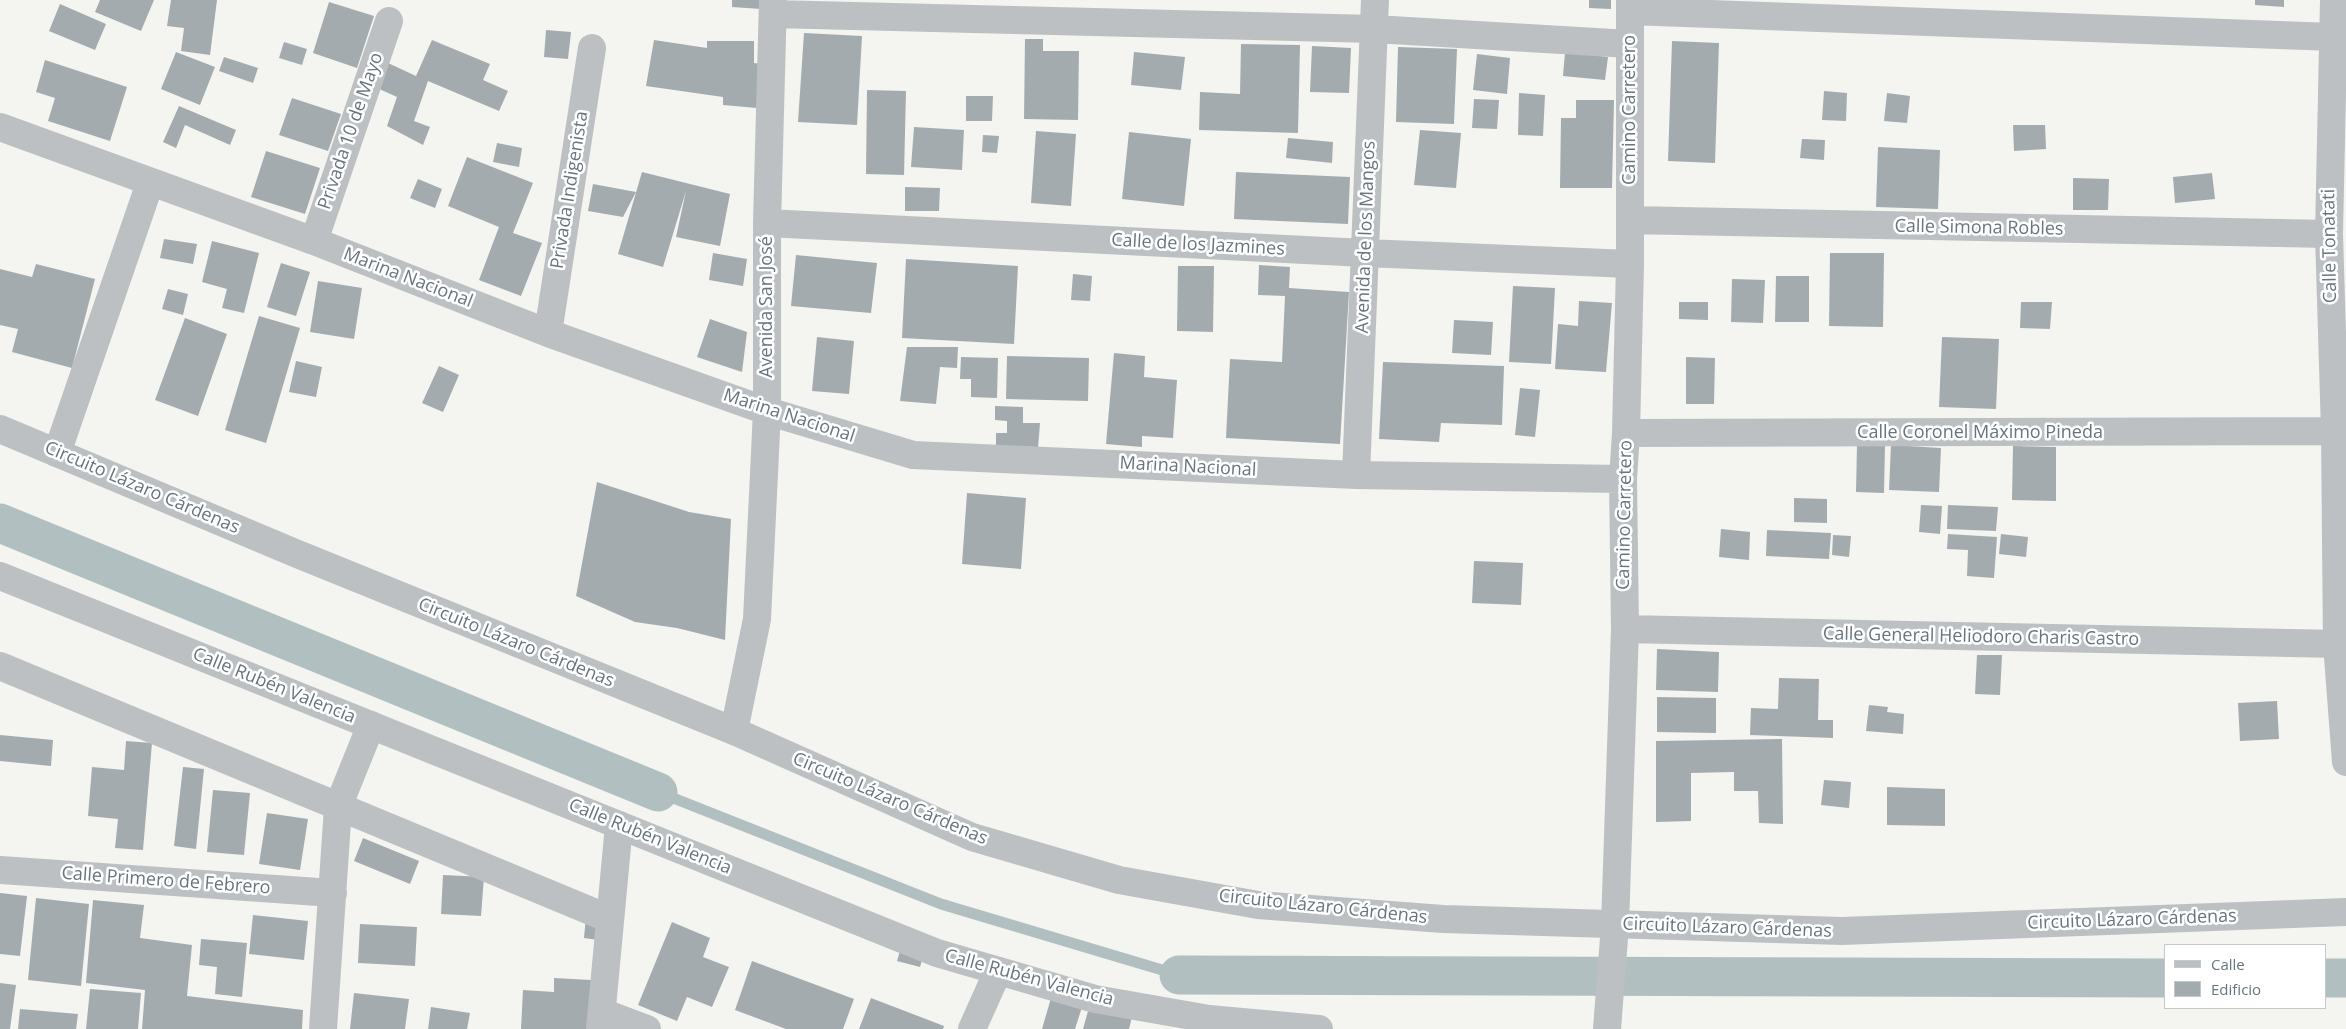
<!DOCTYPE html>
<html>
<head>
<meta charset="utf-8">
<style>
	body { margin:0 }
	#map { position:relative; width:2346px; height:1029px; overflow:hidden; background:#f4f4f1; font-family:"Open Sans",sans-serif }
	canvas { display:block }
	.legend { position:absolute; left:2164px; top:944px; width:162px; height:65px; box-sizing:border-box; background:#fff; border:1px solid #c2c8cb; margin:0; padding:6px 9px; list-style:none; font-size:15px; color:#67767e }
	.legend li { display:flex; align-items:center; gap:10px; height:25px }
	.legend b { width:25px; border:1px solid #c2c8cb }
</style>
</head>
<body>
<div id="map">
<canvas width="2346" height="1029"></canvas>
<ul class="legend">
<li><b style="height:6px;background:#bcc0c2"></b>Calle</li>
<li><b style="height:14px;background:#a4abaf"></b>Edificio</li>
</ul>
</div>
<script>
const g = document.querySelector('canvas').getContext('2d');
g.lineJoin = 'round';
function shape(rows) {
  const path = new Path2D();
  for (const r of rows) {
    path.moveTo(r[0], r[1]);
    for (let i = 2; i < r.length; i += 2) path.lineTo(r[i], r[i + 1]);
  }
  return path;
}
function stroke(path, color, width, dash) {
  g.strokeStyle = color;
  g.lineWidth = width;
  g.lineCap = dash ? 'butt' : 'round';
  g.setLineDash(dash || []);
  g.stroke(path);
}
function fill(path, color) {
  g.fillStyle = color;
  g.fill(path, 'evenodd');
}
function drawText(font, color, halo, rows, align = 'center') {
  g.font = font + ' "Open Sans",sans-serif';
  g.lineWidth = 5;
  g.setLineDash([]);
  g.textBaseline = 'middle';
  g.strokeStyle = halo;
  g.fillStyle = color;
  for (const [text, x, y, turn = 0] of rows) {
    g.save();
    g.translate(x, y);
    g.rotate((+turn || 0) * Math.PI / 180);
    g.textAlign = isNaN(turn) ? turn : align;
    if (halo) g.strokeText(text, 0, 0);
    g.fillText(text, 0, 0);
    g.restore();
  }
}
stroke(shape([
	[658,792,941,904,1179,975]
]), '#b2bfc1', 11);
stroke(shape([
	[0,523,658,792],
	[1179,975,2165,978],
	[2325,978,2346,978]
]), '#b2bfc1', 39);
fill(shape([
	[100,0,154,0,141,31,95,12],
	[171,0,217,0,210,55,181,51,184,28,167,26],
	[732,0,762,0,761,9,732,7],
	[1589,0,1611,0,1611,9,1589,8],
	[2255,0,2284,0,2284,7,2255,5],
	[329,2,374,16,357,68,313,53],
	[60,4,106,24,95,50,49,31],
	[546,30,571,32,568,59,544,57],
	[804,33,862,36,857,125,798,122],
	[1025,39,1043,39,1043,51,1079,51,1078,120,1024,119],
	[432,40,490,64,483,80,508,91,499,111,428,81,414,121,430,127,423,145,387,126,397,97,377,88,388,63,416,76],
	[654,40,707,48,707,41,754,41,754,63,761,64,757,108,723,105,723,97,646,86],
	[1672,41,1719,43,1715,163,1668,161],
	[284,42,307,49,302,65,279,58],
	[1241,44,1300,45,1298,133,1199,130,1200,92,1240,94],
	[1312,46,1351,48,1349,93,1310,92],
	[1398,47,1457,49,1454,124,1396,122],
	[176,52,215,67,200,105,161,89],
	[1134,52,1185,57,1181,90,1131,85],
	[1565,52,1608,57,1605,80,1563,76],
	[1477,54,1510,58,1507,94,1473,90],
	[224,57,258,68,253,83,219,71],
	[45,60,127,87,110,141,48,121,55,98,36,92],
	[867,90,906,91,904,175,866,174],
	[1824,91,1847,93,1846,121,1822,120],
	[1519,93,1545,95,1543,136,1518,135],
	[1887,93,1910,96,1907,123,1884,121],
	[966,96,993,96,992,121,966,121],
	[292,98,341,114,328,151,279,135],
	[1474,99,1499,100,1497,129,1472,128],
	[1576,100,1614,100,1612,188,1560,188,1561,118,1576,118],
	[179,106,236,130,230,145,185,125,176,148,163,142],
	[2013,125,2045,125,2046,149,2014,151],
	[914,127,964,130,962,170,911,167],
	[1420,130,1461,133,1456,188,1414,185],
	[1036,131,1076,134,1071,206,1031,203],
	[1129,132,1191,139,1184,206,1122,199],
	[983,135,999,136,997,153,982,152],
	[1288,138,1333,142,1332,163,1286,158],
	[1802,139,1825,140,1824,160,1800,158],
	[497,143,522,148,519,167,493,162],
	[1878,147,1940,150,1938,209,1876,207],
	[266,151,320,168,305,214,251,197],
	[467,157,533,183,513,233,542,243,521,296,479,280,499,227,448,206],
	[642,172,730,194,720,246,676,237,686,191,663,267,618,254],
	[1236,172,1350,177,1348,224,1234,219],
	[2212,173,2215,199,2175,203,2173,177],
	[2073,178,2109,179,2108,210,2073,210],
	[418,179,442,189,435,208,410,198],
	[593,184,636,192,623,217,588,211],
	[905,187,940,188,939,211,905,211],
	[164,239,197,244,193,264,160,258],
	[212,241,259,253,244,313,222,308,227,289,202,282],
	[713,253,747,259,743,286,709,280],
	[1830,253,1884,253,1883,327,1829,326],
	[796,255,877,263,871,313,791,306],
	[906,259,1018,266,1014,344,902,338],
	[281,263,310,272,296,316,267,307],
	[36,264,95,279,72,368,12,352,18,329,0,325,0,269,32,277],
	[1259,265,1290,267,1289,288,1349,292,1340,444,1226,438,1230,359,1282,362,1285,296,1258,295],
	[1178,266,1214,266,1213,332,1177,331],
	[1073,274,1092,276,1090,301,1071,300],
	[1776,276,1809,276,1809,322,1775,322],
	[1732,279,1765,280,1763,323,1731,322],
	[318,281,362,288,354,339,310,332],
	[1513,286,1555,288,1551,364,1509,362],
	[168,289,188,294,183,315,162,309],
	[1579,301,1612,303,1606,372,1555,369,1558,324,1578,326],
	[1679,302,1708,302,1708,320,1679,319],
	[2021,302,2052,302,2050,329,2020,328],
	[259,316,300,328,266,443,225,430],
	[185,318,227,334,198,416,155,400],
	[710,319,747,332,742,372,697,357],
	[1454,320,1493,322,1491,355,1452,353],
	[817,337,854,341,849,394,812,391],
	[1942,337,1999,339,1996,409,1939,407],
	[907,347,958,347,957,368,940,367,936,404,900,401],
	[1114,353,1145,356,1144,377,1177,380,1173,438,1142,436,1142,447,1106,444],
	[1007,356,1089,358,1088,401,1006,399],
	[961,357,998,358,997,398,971,397,971,379,960,379],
	[1686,357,1715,358,1714,404,1686,404],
	[296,361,322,367,316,397,289,392],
	[1383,362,1504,366,1502,425,1441,423,1439,442,1379,439],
	[439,366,459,375,443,412,422,403],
	[1520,388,1540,390,1535,437,1515,435],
	[995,406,1023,407,1023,423,1040,423,1038,448,996,446,996,433,1007,433,1007,421,995,420],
	[1857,445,1885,446,1884,493,1856,492],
	[1891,445,1941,448,1939,492,1889,490],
	[2013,446,2056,447,2056,501,2012,500],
	[597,482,689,512,731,519,725,640,677,628,635,622,576,596],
	[967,493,1026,498,1021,569,962,564],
	[1794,498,1827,499,1827,523,1794,522],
	[1921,505,1942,506,1940,534,1919,532],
	[1948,505,1998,507,1996,531,1947,529],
	[1721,529,1750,532,1749,560,1719,557],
	[1767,530,1831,533,1829,559,1766,556],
	[1948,534,1997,537,1994,578,1967,576,1968,550,1947,549],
	[2001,534,2028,537,2026,557,1999,554],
	[1833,535,1851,536,1849,557,1832,555],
	[1474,561,1523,563,1521,605,1472,603],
	[1657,649,1719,652,1718,692,1656,690],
	[1977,655,2002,655,2000,695,1975,694],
	[1779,678,1819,679,1818,720,1833,720,1833,738,1750,735,1751,708,1778,709],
	[1657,697,1716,698,1716,733,1657,732],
	[2277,701,2279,739,2240,741,2238,703],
	[1869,705,1888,707,1887,712,1904,714,1903,734,1866,731],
	[0,735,53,740,51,766,0,761],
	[1782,739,1783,824,1759,823,1758,791,1734,791,1734,772,1691,773,1691,821,1656,822,1656,741],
	[126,741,152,743,143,850,115,848,118,819,88,816,92,767,124,770],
	[183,767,204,769,196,849,174,846],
	[1824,780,1851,782,1849,808,1821,805],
	[1887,787,1945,789,1945,826,1887,825],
	[213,790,250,793,244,855,207,852],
	[267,813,308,819,300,870,259,864],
	[363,838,419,861,410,884,354,861],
	[443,875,484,877,481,916,441,914],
	[0,893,27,896,20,956,0,954],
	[36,898,89,904,81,986,28,980],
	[93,900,144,905,140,938,192,945,187,996,303,1010,302,1029,142,1029,145,990,86,983],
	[253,915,308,921,304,960,249,954],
	[586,916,600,916,598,940,584,938],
	[672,922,710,938,703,957,729,967,712,1007,687,997,677,1021,638,1005],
	[360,924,417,927,415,966,358,963],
	[201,939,247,943,242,997,215,994,217,967,199,965],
	[901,947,924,953,920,967,897,961],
	[752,961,854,999,843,1029,786,1029,735,1010],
	[554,978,591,980,588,1029,521,1029,523,990,554,992],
	[0,983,16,985,10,1029,0,1029],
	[90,989,141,993,138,1029,86,1029],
	[354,993,409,999,405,1029,350,1029],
	[871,998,944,1026,943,1029,859,1029],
	[1051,998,1082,1007,1075,1029,1042,1029],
	[1090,1004,1132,1017,1129,1029,1083,1029],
	[431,1007,470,1013,467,1029,428,1029],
	[20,1009,78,1014,76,1029,18,1029]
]), '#a4abaf');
stroke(shape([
	[2334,0,2329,234,2335,431,2337,644,2346,762],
	[1630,11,2333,37],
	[773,14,1374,29,1630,44],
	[0,127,314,241,548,333,767,411,913,455,1356,475,1623,479],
	[1630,220,2329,234],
	[767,223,1365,253,1630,264],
	[314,241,389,21],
	[548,333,592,48],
	[1626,433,2346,431],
	[57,453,150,183],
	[1356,475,1375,0],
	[1625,629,2337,644],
	[0,666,610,919],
	[734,731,757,619,767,411,767,223,773,0],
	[0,870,333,893],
	[602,1012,647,1029],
	[323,1029,338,807,371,725],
	[600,1029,619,825],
	[972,1029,998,971],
	[1607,1029,1615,925,1625,629,1623,479,1626,433,1630,264,1630,0]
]), '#bcc0c2', 28);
stroke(shape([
	[0,429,295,553,734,731,972,837,1119,880,1258,905,1443,919,1842,931,2346,912],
	[0,576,937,953,1095,999,1209,1019,1319,1029]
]), '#bcc0c2', 28);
drawText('18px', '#67767e', '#fff', [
	["Camino Carretero",1630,110,-90],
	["Privada 10 de Mayo",351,131,-71],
	["Privada Indigenista",570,190,-81],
	["Calle Simona Robles",1979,228,1],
	["Avenida de los Mangos",1366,237,-88],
	["Calle de los Jazmines",1198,245,3],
	["Calle Tonatati",2330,246,-91],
	["Marina Nacional",408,278,21],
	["Avenida San José",767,307,-90],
	["Marina Nacional",789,416,18],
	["Calle Coronel Máximo Pineda",1980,433],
	["Marina Nacional",1188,467,3],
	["Circuito Lázaro Cárdenas",142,488,23],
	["Camino Carretero",1625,515,-89],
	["Calle General Heliodoro Charis Castro",1981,637,1],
	["Circuito Lázaro Cárdenas",516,643,22],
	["Calle Rubén Valencia",274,686,22],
	["Circuito Lázaro Cárdenas",890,799,23],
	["Calle Rubén Valencia",650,837,22],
	["Calle Primero de Febrero",166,881,4],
	["Circuito Lázaro Cárdenas",1323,907,6],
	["Circuito Lázaro Cárdenas",2132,920,-2],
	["Circuito Lázaro Cárdenas",1727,928,2],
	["Calle Rubén Valencia",1029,978,15]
]);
</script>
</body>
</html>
